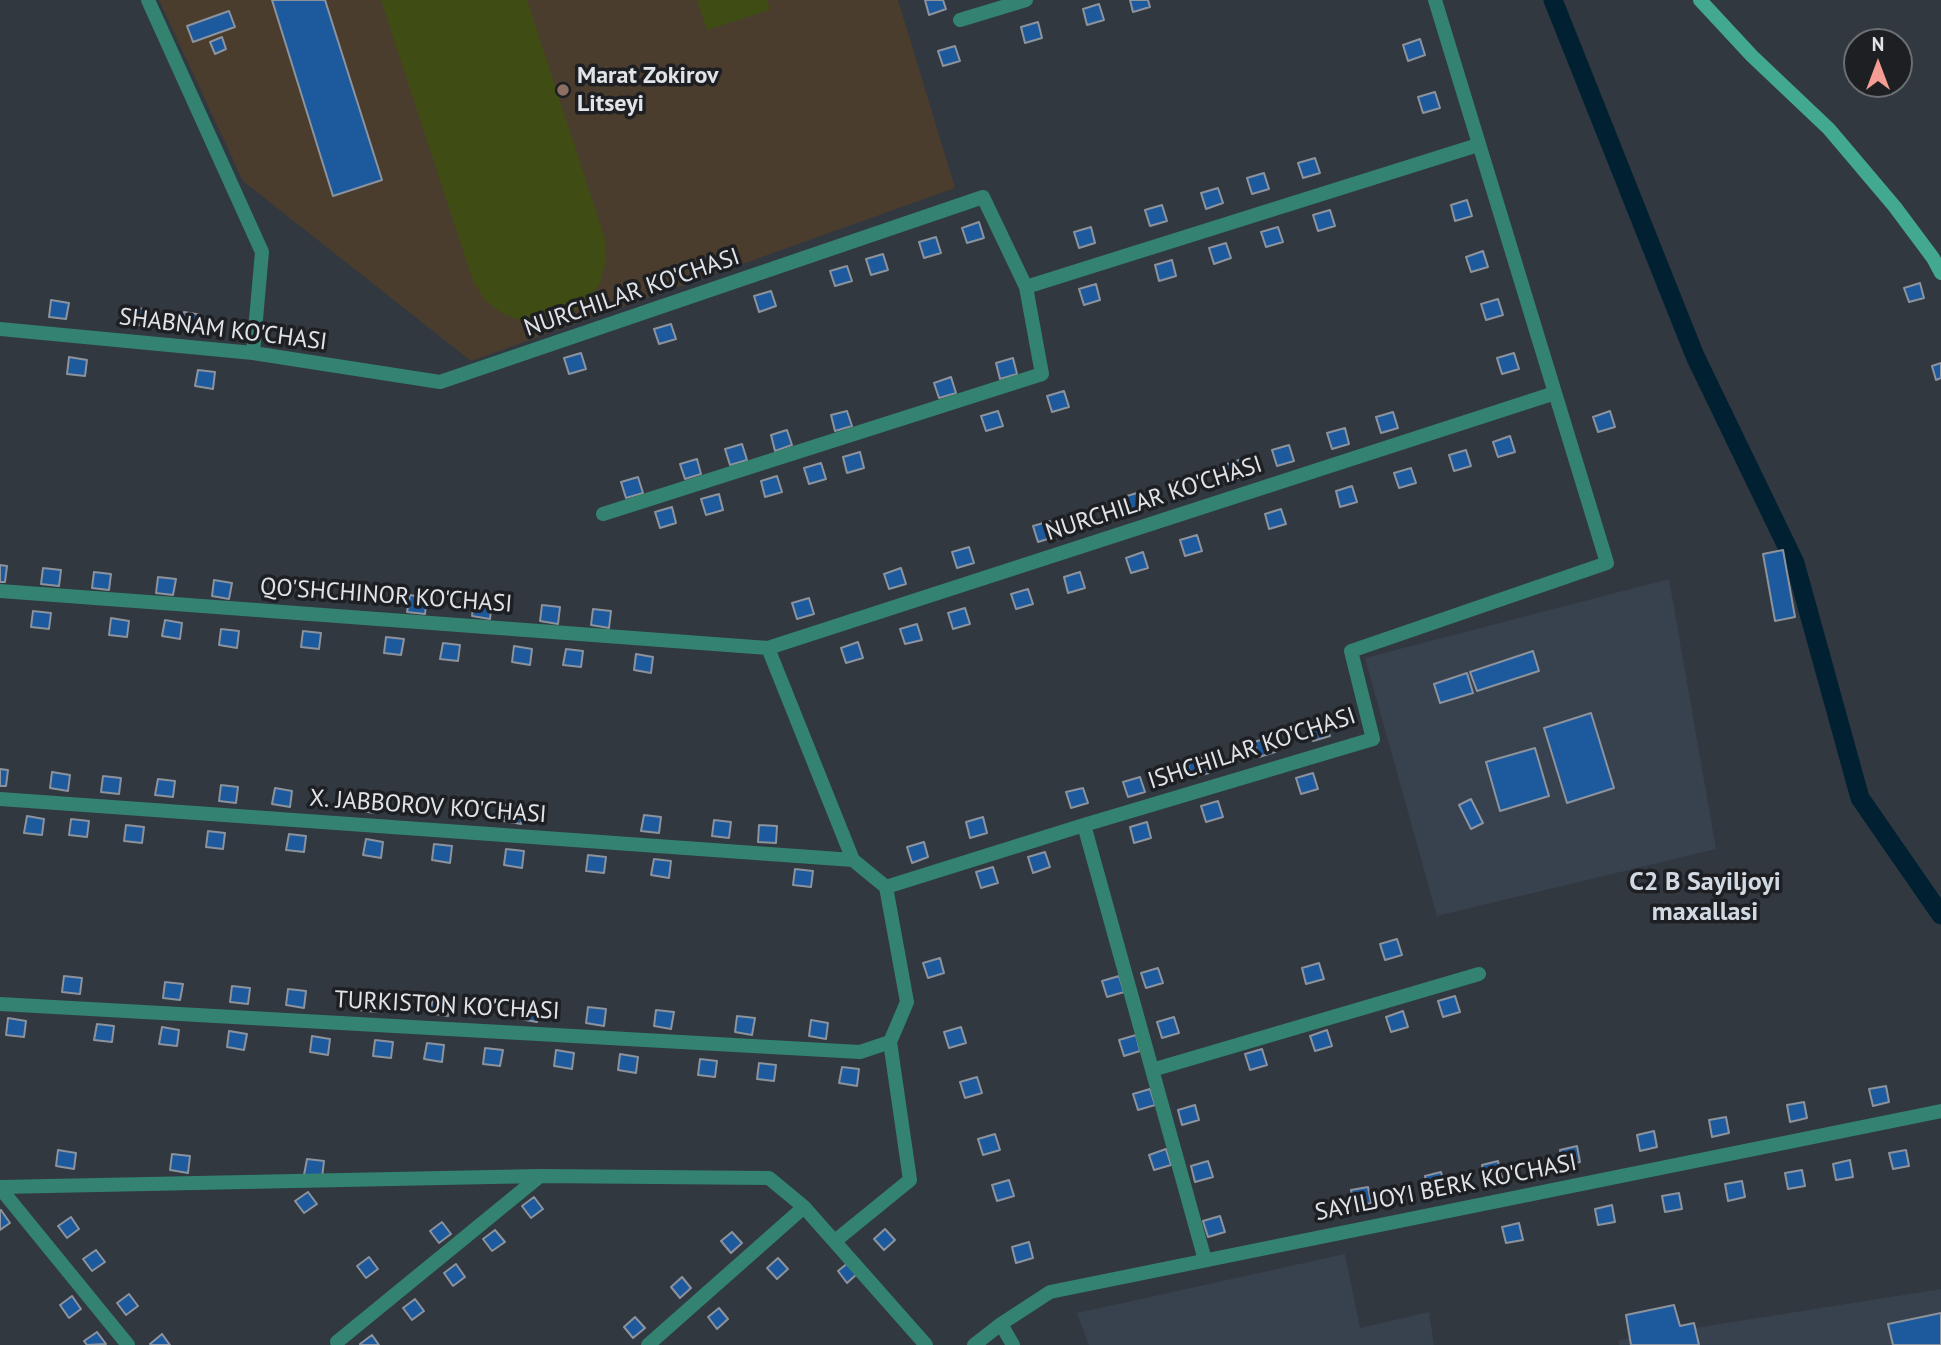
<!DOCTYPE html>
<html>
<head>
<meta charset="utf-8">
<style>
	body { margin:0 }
	#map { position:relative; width:1941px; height:1345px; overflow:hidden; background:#323840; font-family:"PT Sans",sans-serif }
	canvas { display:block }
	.north { position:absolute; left:1843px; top:28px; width:70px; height:70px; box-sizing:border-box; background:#1d1f23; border:2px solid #6b6e72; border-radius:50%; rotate:0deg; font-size:19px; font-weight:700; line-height:28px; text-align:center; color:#e0e4e8 }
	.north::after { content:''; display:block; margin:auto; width:24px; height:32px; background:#f59c95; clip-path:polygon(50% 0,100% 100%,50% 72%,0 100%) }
</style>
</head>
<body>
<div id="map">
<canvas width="1941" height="1345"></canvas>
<div class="north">N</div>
</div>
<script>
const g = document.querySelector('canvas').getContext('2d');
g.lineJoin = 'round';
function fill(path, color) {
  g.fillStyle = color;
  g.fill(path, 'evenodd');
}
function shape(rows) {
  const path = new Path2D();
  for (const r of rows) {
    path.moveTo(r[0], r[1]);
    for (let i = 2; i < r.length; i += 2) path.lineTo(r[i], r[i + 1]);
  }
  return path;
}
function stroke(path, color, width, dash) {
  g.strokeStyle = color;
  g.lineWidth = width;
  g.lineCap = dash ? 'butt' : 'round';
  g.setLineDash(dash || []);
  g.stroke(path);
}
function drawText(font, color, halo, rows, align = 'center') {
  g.font = font + ' "PT Sans",sans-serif';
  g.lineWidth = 7;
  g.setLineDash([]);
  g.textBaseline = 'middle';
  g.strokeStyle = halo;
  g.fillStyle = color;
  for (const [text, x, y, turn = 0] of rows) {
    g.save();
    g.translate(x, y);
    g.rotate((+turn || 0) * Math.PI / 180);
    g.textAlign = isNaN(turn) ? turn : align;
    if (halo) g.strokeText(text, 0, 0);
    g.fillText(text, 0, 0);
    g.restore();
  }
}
fill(shape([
	[1669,579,1716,849,1437,916,1365,658],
	[1345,1254,1360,1328,1429,1312,1434,1345,1089,1345,1077,1313],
	[1941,1289,1941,1345,1619,1345,1619,1340]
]), '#38414e');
fill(shape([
	[159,0,898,0,955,188,471,361,243,181]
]), '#4a3d2e');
fill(shape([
	[381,0,527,0,605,239,606,261,600,283,587,302,569,315,547,322,525,322,503,314,485,300,473,281],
	[697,0,767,0,770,10,707,30]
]), '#3f4d15');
stroke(shape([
	[1553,0,1695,356,1795,563,1860,798,1941,915]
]), '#012133', 19);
const building = shape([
	[272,0,325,0,382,180,333,196,272,0],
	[925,0,943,0,946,9,929,15,925,0],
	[1130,0,1148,0,1150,7,1133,12,1130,0],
	[1099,4,1104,20,1087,25,1083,9,1099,4],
	[229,11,235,27,193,42,187,26,229,11],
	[1038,22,1042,38,1025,43,1021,27,1038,22],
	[222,37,226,49,215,54,210,42,222,37],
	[1420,39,1425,55,1408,61,1403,45,1420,39],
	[955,46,960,61,943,66,938,51,955,46],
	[1435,92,1440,108,1423,113,1418,97,1435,92],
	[1315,158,1320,173,1303,178,1298,163,1315,158],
	[1264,173,1269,189,1252,194,1247,178,1264,173],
	[1218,188,1223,203,1206,209,1201,193,1218,188],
	[1467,200,1472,216,1455,221,1451,205,1467,200],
	[1162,205,1167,221,1150,226,1145,210,1162,205],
	[1330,210,1335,226,1318,231,1313,215,1330,210],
	[979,222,984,238,967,243,962,228,979,222],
	[1091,227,1095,243,1079,248,1074,232,1091,227],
	[1278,227,1283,242,1266,247,1261,232,1278,227],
	[936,237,941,253,924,258,919,242,936,237],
	[1226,243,1231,258,1214,264,1209,248,1226,243],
	[1483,251,1488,267,1471,272,1466,257,1483,251],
	[883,254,888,270,871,275,866,259,883,254],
	[1172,260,1176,276,1159,281,1155,265,1172,260],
	[847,266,852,281,835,286,830,271,847,266],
	[1920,283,1924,298,1909,302,1904,288,1920,283],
	[1096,284,1100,300,1084,305,1079,289,1096,284],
	[771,291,776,306,759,312,754,296,771,291],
	[1498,299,1503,315,1486,320,1481,304,1498,299],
	[51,300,69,303,66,319,49,317,51,300],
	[127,307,145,309,143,326,125,323,127,307],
	[184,312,202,315,200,331,182,329,184,312],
	[671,324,676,339,659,344,654,329,671,324],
	[581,353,586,369,569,374,564,358,581,353],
	[1514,353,1519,369,1502,374,1497,358,1514,353],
	[69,357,87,360,85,376,67,374,69,357],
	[1013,358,1017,374,1000,379,996,363,1013,358],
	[1941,363,1941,378,1936,380,1932,366,1941,363],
	[198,370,215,372,213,389,195,386,198,370],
	[951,377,956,393,939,398,934,383,951,377],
	[1064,391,1069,407,1052,412,1047,396,1064,391],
	[847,411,852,426,835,431,831,415,847,411],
	[998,411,1003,426,986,431,981,416,998,411],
	[1610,411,1615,427,1598,432,1593,417,1610,411],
	[1393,412,1398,428,1381,433,1376,417,1393,412],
	[1345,428,1349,444,1332,449,1327,433,1345,428],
	[787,430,792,445,775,451,771,435,787,430],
	[1510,436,1515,452,1498,457,1493,442,1510,436],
	[742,444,747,460,730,465,725,449,742,444],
	[1289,445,1294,461,1277,466,1272,450,1289,445],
	[1466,450,1471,466,1454,471,1449,455,1466,450],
	[860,452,864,468,847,473,843,457,860,452],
	[697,459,701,474,685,479,680,464,697,459],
	[1239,460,1244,476,1227,481,1222,466,1239,460],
	[821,463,826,479,809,484,804,468,821,463],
	[1411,468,1416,483,1399,488,1394,473,1411,468],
	[777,476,782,492,765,497,761,481,777,476],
	[638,477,643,493,626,498,621,482,638,477],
	[1184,478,1188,494,1171,499,1167,483,1184,478],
	[1352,486,1357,502,1340,507,1336,491,1352,486],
	[1137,493,1142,509,1125,514,1120,498,1137,493],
	[719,494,723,510,706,515,701,499,719,494],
	[672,507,676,523,660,528,655,512,672,507],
	[1281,509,1286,524,1269,529,1265,514,1281,509],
	[1050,521,1054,537,1038,542,1033,526,1050,521],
	[1197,535,1202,551,1185,556,1180,540,1197,535],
	[969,547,974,563,957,568,952,552,969,547],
	[1783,550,1795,617,1775,621,1763,554,1783,550],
	[1143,552,1148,568,1131,573,1126,558,1143,552],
	[0,565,7,566,5,582,0,582,0,565],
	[43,568,61,570,59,586,41,584,43,568],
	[901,568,906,584,889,589,884,574,901,568],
	[94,572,111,574,109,590,92,588,94,572],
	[1080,572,1085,588,1068,593,1064,577,1080,572],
	[158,577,176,579,173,595,156,593,158,577],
	[214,580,232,583,229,599,212,596,214,580],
	[1028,589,1033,604,1016,609,1011,594,1028,589],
	[410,595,427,598,425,614,407,612,410,595],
	[809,598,814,614,797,619,792,603,809,598],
	[474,600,492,602,490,619,472,616,474,600],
	[542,605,560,607,558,624,540,621,542,605],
	[965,608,970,624,953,629,948,613,965,608],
	[593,609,611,611,609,628,591,625,593,609],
	[33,611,51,613,49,629,31,627,33,611],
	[111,618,129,621,127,637,109,635,111,618],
	[165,620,182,623,180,639,162,636,165,620],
	[917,624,922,640,905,644,900,629,917,624],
	[221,629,239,631,237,648,219,645,221,629],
	[303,631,321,633,319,649,301,647,303,631],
	[386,637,404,639,401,655,384,653,386,637],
	[858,642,863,658,846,663,841,648,858,642],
	[443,643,460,645,458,661,440,659,443,643],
	[514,646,532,649,530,665,512,662,514,646],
	[566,649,583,651,581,667,563,665,566,649],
	[1533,651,1539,671,1477,691,1470,672,1533,651],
	[636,654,653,657,651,673,634,670,636,654],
	[1467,673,1473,693,1440,703,1434,684,1467,673],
	[1591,713,1614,788,1567,803,1544,728,1591,713],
	[1325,720,1330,736,1313,741,1308,725,1325,720],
	[1271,737,1275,752,1259,757,1254,742,1271,737],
	[1535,748,1549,796,1500,811,1486,762,1535,748],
	[1204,757,1209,773,1192,778,1187,762,1204,757],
	[0,769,8,770,6,786,0,786,0,769],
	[52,772,70,775,68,791,50,788,52,772],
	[1313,773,1318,789,1301,794,1296,778,1313,773],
	[103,776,121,778,119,794,101,792,103,776],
	[1140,777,1145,792,1128,797,1123,782,1140,777],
	[158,779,175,781,173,797,155,795,158,779],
	[221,785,238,787,236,803,219,801,221,785],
	[275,788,292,791,290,807,272,804,275,788],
	[1083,788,1088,803,1071,808,1066,792,1083,788],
	[359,794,376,797,374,813,357,810,359,794],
	[1471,799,1483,823,1471,829,1459,805,1471,799],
	[1218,801,1223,817,1206,822,1201,806,1218,801],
	[506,805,524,807,521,824,504,821,506,805],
	[644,815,661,817,659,833,641,831,644,815],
	[27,816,44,819,42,835,24,833,27,816],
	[983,817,987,833,970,838,966,822,983,817],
	[71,819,89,821,87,837,69,835,71,819],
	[714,820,731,822,729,838,712,836,714,820],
	[1147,822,1151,838,1134,843,1130,827,1147,822],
	[126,825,144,827,142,843,124,841,126,825],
	[759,825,777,826,776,843,758,842,759,825],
	[208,831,225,833,223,849,206,847,208,831],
	[289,834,306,836,304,852,286,850,289,834],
	[366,839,383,842,381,858,363,855,366,839],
	[924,842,928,857,912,863,907,847,924,842],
	[434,844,452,846,450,863,432,860,434,844],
	[506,849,524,851,522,868,504,865,506,849],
	[1045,852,1050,867,1033,873,1028,857,1045,852],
	[588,855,606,857,604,873,586,871,588,855],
	[654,859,671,861,669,878,651,875,654,859],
	[993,867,998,883,981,888,976,872,993,867],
	[795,869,813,871,811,887,793,885,795,869],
	[1397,939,1402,955,1385,960,1380,944,1397,939],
	[940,958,944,973,928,978,923,963,940,958],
	[1319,963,1324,979,1306,984,1302,968,1319,963],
	[1158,968,1163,983,1146,988,1141,973,1158,968],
	[64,976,82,978,80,994,62,992,64,976],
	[1119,976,1124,992,1107,997,1102,981,1119,976],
	[165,982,183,984,180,1000,163,998,165,982],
	[232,986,250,988,248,1004,230,1002,232,986],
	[288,989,306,991,304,1008,286,1005,288,989],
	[361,994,379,996,377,1012,359,1010,361,994],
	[1455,996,1460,1012,1443,1017,1438,1001,1455,996],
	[433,997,450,999,448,1016,430,1013,433,997],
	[522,1003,539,1006,537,1022,520,1019,522,1003],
	[588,1007,606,1009,604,1026,586,1023,588,1007],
	[656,1010,674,1012,671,1029,654,1026,656,1010],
	[1403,1011,1408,1027,1391,1032,1386,1017,1403,1011],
	[737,1016,755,1018,752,1035,735,1032,737,1016],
	[1174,1017,1179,1033,1162,1038,1157,1022,1174,1017],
	[8,1018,26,1021,24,1037,6,1035,8,1018],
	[811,1020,828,1023,826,1039,809,1036,811,1020],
	[97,1024,114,1026,112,1042,94,1040,97,1024],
	[162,1027,179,1030,177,1046,159,1044,162,1027],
	[961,1027,966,1043,949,1048,944,1032,961,1027],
	[1327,1030,1332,1046,1315,1051,1310,1036,1327,1030],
	[229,1031,247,1034,244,1050,227,1047,229,1031],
	[1136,1035,1140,1051,1124,1056,1119,1040,1136,1035],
	[312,1036,330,1039,328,1055,310,1052,312,1036],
	[375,1040,393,1042,391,1058,373,1056,375,1040],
	[427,1043,444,1045,442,1062,424,1059,427,1043],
	[485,1048,503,1050,500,1066,483,1064,485,1048],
	[1262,1049,1267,1065,1250,1070,1245,1054,1262,1049],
	[556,1050,574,1053,572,1069,554,1066,556,1050],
	[620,1054,638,1057,636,1073,618,1070,620,1054],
	[700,1059,717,1061,715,1077,698,1075,700,1059],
	[759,1063,776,1065,774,1081,757,1079,759,1063],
	[842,1067,859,1069,857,1086,839,1083,842,1067],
	[977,1077,982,1093,965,1098,960,1082,977,1077],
	[1886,1086,1889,1102,1873,1106,1869,1089,1886,1086],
	[1150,1089,1155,1105,1138,1110,1133,1094,1150,1089],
	[1804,1102,1807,1118,1790,1122,1787,1105,1804,1102],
	[1195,1105,1199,1120,1182,1125,1178,1110,1195,1105],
	[1726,1117,1729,1133,1712,1137,1709,1120,1726,1117],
	[1654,1131,1657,1147,1640,1151,1637,1135,1654,1131],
	[995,1134,1000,1150,983,1155,978,1139,995,1134],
	[1577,1146,1580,1162,1563,1166,1560,1150,1577,1146],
	[1166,1149,1171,1165,1154,1170,1149,1155,1166,1149],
	[58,1150,76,1153,74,1169,56,1166,58,1150],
	[1906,1150,1909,1166,1893,1169,1889,1153,1906,1150],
	[172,1154,190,1156,188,1173,170,1170,172,1154],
	[307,1159,324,1161,322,1178,304,1175,307,1159],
	[1850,1160,1853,1177,1836,1180,1833,1164,1850,1160],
	[1208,1161,1213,1177,1195,1182,1191,1166,1208,1161],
	[1498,1161,1502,1178,1485,1181,1482,1165,1498,1161],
	[1802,1170,1805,1186,1788,1189,1785,1173,1802,1170],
	[1441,1172,1445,1189,1428,1192,1425,1176,1441,1172],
	[1009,1180,1014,1196,997,1201,992,1185,1009,1180],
	[1742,1181,1745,1197,1728,1201,1725,1184,1742,1181],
	[1368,1187,1371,1203,1354,1206,1351,1190,1368,1187],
	[308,1192,317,1204,304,1213,295,1201,308,1192],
	[1679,1193,1682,1209,1665,1212,1662,1196,1679,1193],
	[534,1197,543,1209,531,1218,522,1206,534,1197],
	[1612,1205,1615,1222,1598,1225,1595,1209,1612,1205],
	[1,1210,10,1223,0,1230,0,1211,1,1210],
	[1220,1216,1225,1232,1208,1237,1203,1221,1220,1216],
	[71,1217,79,1229,67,1238,58,1226,71,1217],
	[442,1222,451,1234,439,1243,430,1231,442,1222],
	[1519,1223,1523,1240,1506,1243,1502,1227,1519,1223],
	[885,1229,895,1240,884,1250,874,1239,885,1229],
	[495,1230,505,1242,492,1251,483,1239,495,1230],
	[732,1232,742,1243,731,1253,721,1241,732,1232],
	[1029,1242,1033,1258,1016,1263,1012,1247,1029,1242],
	[96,1250,105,1262,92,1271,83,1259,96,1250],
	[369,1257,378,1269,366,1278,357,1266,369,1257],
	[778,1258,788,1269,777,1279,767,1268,778,1258],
	[849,1262,858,1273,847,1283,838,1271,849,1262],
	[456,1264,465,1277,453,1286,444,1273,456,1264],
	[682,1277,691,1288,680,1298,671,1287,682,1277],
	[129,1294,138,1306,126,1315,117,1303,129,1294],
	[72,1296,81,1309,69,1318,60,1305,72,1296],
	[415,1299,424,1311,412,1320,403,1308,415,1299],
	[1674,1305,1680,1326,1694,1323,1699,1345,1631,1345,1626,1315,1674,1305],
	[719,1308,728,1319,717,1329,708,1317,719,1308],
	[1941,1313,1941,1345,1893,1345,1888,1324,1941,1313],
	[635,1317,645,1328,633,1338,624,1327,635,1317],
	[97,1332,106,1344,87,1345,84,1341,97,1332],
	[162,1334,170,1345,151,1345,150,1344,162,1334],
	[372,1335,379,1345,360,1345,360,1344,372,1335]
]);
fill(building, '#1d599d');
stroke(building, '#8d939c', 2);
stroke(shape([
	[148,0,262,252,253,353],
	[960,20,1026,0],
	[0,329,253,353,440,382,983,197,1026,287,1478,145],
	[603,514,1042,374,1026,287],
	[0,591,768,648,1555,393],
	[768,648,853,860,886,887,907,1002,890,1042,910,1180,835,1241],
	[0,799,853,860],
	[1084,825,1205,1260],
	[886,887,1084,825,1373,739,1351,651,1607,563,1435,0],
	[0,1004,860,1052,890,1042],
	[1152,1070,1479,974],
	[0,1187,540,1176],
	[0,1188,128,1345],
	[1001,1324,1013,1345],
	[337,1342,540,1176,769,1178,804,1207,926,1345],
	[648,1345,804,1207],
	[974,1345,1001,1324,1050,1292,1941,1111]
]), '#338370', 14);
stroke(shape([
	[1700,0,1752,56,1829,129,1895,207,1933,258,1941,273]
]), '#42a890', 14);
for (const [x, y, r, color] of [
	[563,90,7,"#8d6e63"]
]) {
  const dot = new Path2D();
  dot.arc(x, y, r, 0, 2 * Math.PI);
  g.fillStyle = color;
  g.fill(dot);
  stroke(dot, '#1d1f23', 2.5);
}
drawText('bold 24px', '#e0e4e8', '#1d1f23', [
	["Marat Zokirov",577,76],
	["Litseyi",577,104]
], 'left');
drawText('24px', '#e0e4e8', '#1d1f23', [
	["NURCHILAR KO'CHASI",632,293,-19],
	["SHABNAM KO'CHASI",223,330,7],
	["NURCHILAR KO'CHASI",1154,499,-18],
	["QO'SHCHINOR KO'CHASI",386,596,4],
	["ISHCHILAR KO'CHASI",1252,749,-18],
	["X. JABBOROV KO'CHASI",428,807,4],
	["TURKISTON KO'CHASI",447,1006,3],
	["SAYILJOYI BERK KO'CHASI",1446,1188,-11]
]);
drawText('bold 26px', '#d1d9e2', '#1d1f23', [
	["C2 B Sayiljoyi",1705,883],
	["maxallasi",1705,913]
]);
</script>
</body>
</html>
